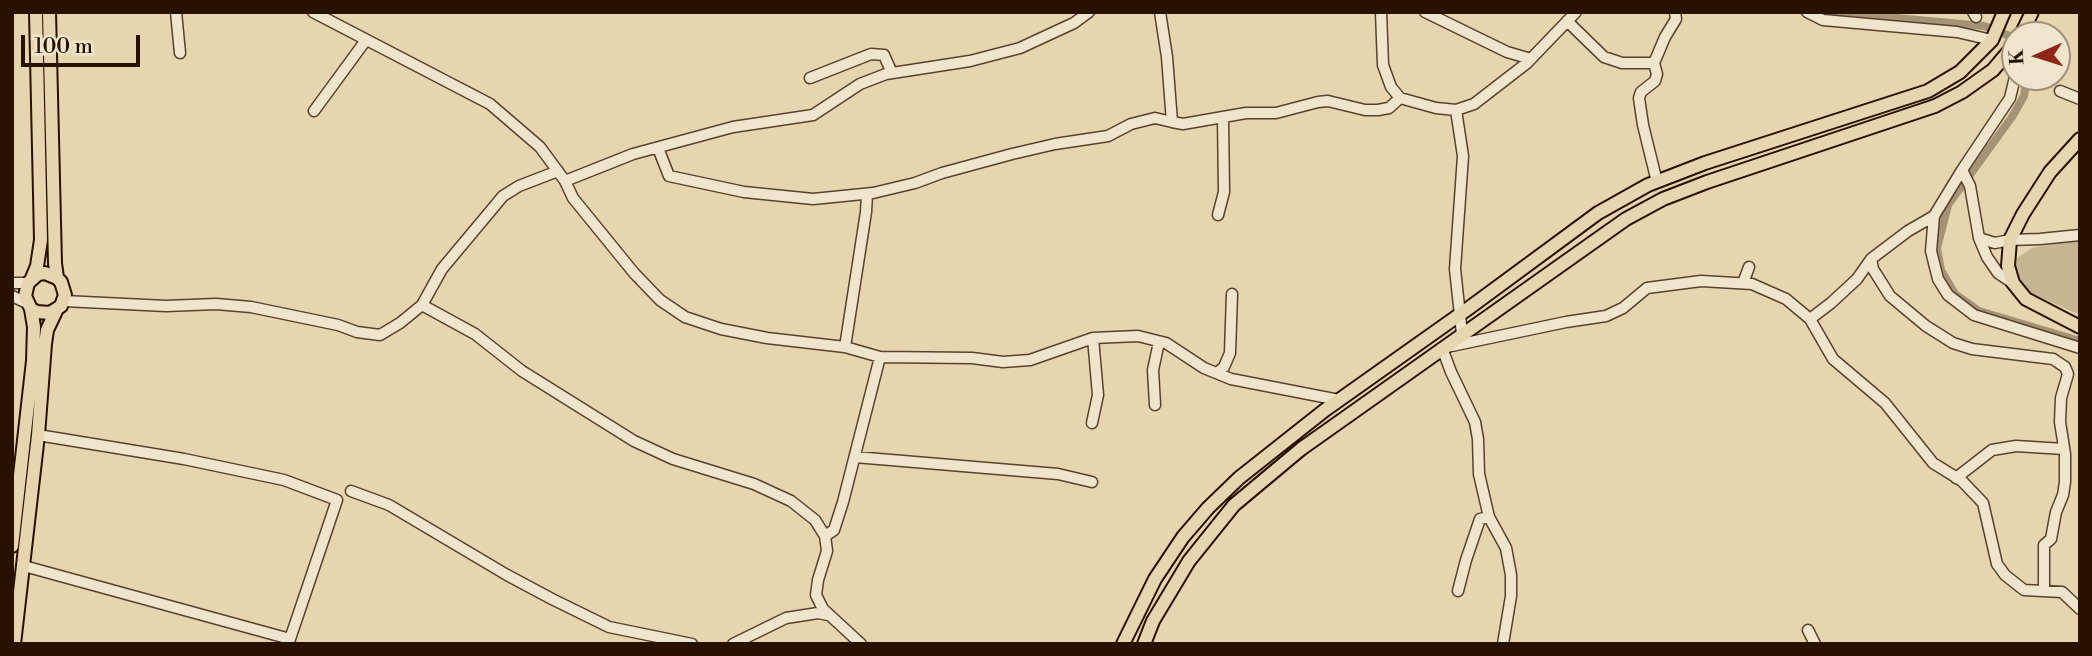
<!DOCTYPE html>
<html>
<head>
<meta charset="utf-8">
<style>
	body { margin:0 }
	#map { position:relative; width:2092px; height:656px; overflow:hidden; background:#e7d5b0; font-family:"Libre Bodoni",serif }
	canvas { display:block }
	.frame { position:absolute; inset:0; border:14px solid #291100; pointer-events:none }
	.north { position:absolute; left:2001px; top:21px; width:70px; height:70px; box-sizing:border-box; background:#efe4cc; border:2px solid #a0907a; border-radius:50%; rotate:267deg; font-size:19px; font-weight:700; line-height:28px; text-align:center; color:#291100 }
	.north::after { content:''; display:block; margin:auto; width:24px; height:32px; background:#8f2418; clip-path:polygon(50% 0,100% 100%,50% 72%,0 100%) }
	.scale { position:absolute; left:21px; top:35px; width:119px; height:32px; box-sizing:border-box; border:4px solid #291100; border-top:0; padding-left:9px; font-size:21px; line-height:24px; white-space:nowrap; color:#291100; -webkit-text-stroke:5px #efe4cc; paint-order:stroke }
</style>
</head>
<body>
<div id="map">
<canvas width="2092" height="656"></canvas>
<div class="frame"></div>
<div class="north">K</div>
<div class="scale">100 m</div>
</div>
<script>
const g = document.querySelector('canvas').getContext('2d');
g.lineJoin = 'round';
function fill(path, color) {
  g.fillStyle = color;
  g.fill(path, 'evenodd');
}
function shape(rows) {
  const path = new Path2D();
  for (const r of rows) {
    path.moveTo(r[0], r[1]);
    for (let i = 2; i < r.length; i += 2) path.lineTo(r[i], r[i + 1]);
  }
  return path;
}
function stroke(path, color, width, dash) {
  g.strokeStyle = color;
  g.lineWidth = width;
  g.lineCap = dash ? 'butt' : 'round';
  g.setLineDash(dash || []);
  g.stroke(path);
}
fill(shape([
	[2080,239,2080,315,2028,292,2018,278,2015,267,2017,258,2032,248]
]), '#c7b492');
stroke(shape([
	[1830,12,1984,26,2015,38],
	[2027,77,2024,96,2012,117,1948,205,1937,248,1941,270,1955,294,1979,311,2080,341]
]), '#a69274', 8);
const minor = shape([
	[176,12,180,53],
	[313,12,490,104,540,147,565,181,573,198,634,273,660,300,685,317,721,329,767,338,845,347,880,357,972,358,1003,362,1030,360,1093,338,1138,336,1166,343,1204,368,1231,379,1339,400],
	[1160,12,1167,57,1172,122,1183,124,1246,113,1276,113,1318,102,1328,101,1365,110,1378,110,1389,108,1400,98],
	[1381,12,1383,65,1391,87,1400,98,1436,108,1456,110],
	[1425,12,1507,52,1531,59],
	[1807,12,1823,20,1957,32,1992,40],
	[1973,12,1976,17],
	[1567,21,1604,57,1622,63,1654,63],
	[2012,49,2015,74],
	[810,78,871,54,884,55,892,73],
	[2060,91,2080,99],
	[314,111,366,40],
	[658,148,669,176,744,192,813,199,873,193,915,183,942,173,1012,154,1055,144,1108,136,1131,124,1155,118,1172,122],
	[1962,170,1970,186,1979,238,1987,257,1998,273,2013,283],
	[565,181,633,154,733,127,813,115,860,84,886,74,970,61,1020,48,1074,23,1089,12],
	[1657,182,1643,125,1639,98,1641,92,1655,81,1657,74,1654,63,1665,37,1676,19,1675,12],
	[1218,215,1224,192,1223,117],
	[1934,216,1931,251,1938,279,1948,295,1974,315,2080,348],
	[1979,238,1995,243,2010,240,2040,239,2080,235],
	[1871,259,1873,269,1890,296,1926,326,1953,343,1972,349,2053,359,2065,367,2068,374,2061,398,2060,422,2065,454,2065,482,2063,495,2056,512,2051,539,2044,545,2044,591],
	[12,283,28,283],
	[1743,283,1749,267],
	[12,296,27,303],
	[64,301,166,306,216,304,251,307,338,325,357,332,380,335,400,323,422,305,442,269,503,196,519,186,558,171],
	[422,305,475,334,522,371,634,441,673,459,754,484,791,501,815,520,825,536,827,551,818,580,816,595,823,609,861,644],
	[1810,319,1831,303,1857,279,1871,259,1908,231,1934,216,1962,170,2010,98,2015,77],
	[1462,334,1455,269,1463,156,1456,110,1474,104,1527,63,1576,12],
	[845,347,866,212,867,194],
	[1217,373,1224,367,1230,353,1232,294],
	[1155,405,1153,370,1159,342],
	[1092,423,1098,395,1093,338],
	[855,457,1058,474,1092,482],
	[1956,478,1992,450,2016,446,2064,449],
	[351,491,389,505,507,575,552,599,609,627,692,644],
	[825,536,834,530,843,502,880,357],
	[24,566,290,639,337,500,284,480,184,459,38,435],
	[1458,591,1466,560,1480,519,1489,517],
	[1808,630,1815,644],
	[733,644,786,618,818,613,828,615],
	[1503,644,1511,596,1511,575,1506,548,1489,517,1479,474,1478,439,1475,422,1451,372,1442,348,1566,322,1606,316,1623,308,1647,288,1701,281,1752,284,1786,299,1810,319,1833,359,1885,403,1933,463,1962,481,1983,503,1997,564,2005,575,2024,590,2062,592,2080,609]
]);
const major = shape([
	[49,12,55,263,57,278,61,282,65,295,61,306,50,313,37,312,31,309,25,296,28,283,38,274,45,273,57,278],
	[2021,35,2032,12],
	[2080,139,2050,172,2023,214,2010,240,2008,266,2013,283,2026,299,2080,327],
	[32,278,37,266,41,240,36,12],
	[12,546,33,361,34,327,31,309],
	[14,644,38,435,45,344,47,330,56,311],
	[1123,644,1155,579,1183,537,1208,508,1239,478,1325,410,1469,308,1598,213,1648,185,1705,163,1928,91,1960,72,1992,40,2004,12],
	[1144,644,1153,621,1189,561,1234,505,1301,449,1568,260,1626,219,1663,199,1707,182,1935,106,1962,92,1993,70,2015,44]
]);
stroke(minor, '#58422c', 13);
stroke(major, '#291100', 16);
stroke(minor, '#efe4cc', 10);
stroke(major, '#e7d5b0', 12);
</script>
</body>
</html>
